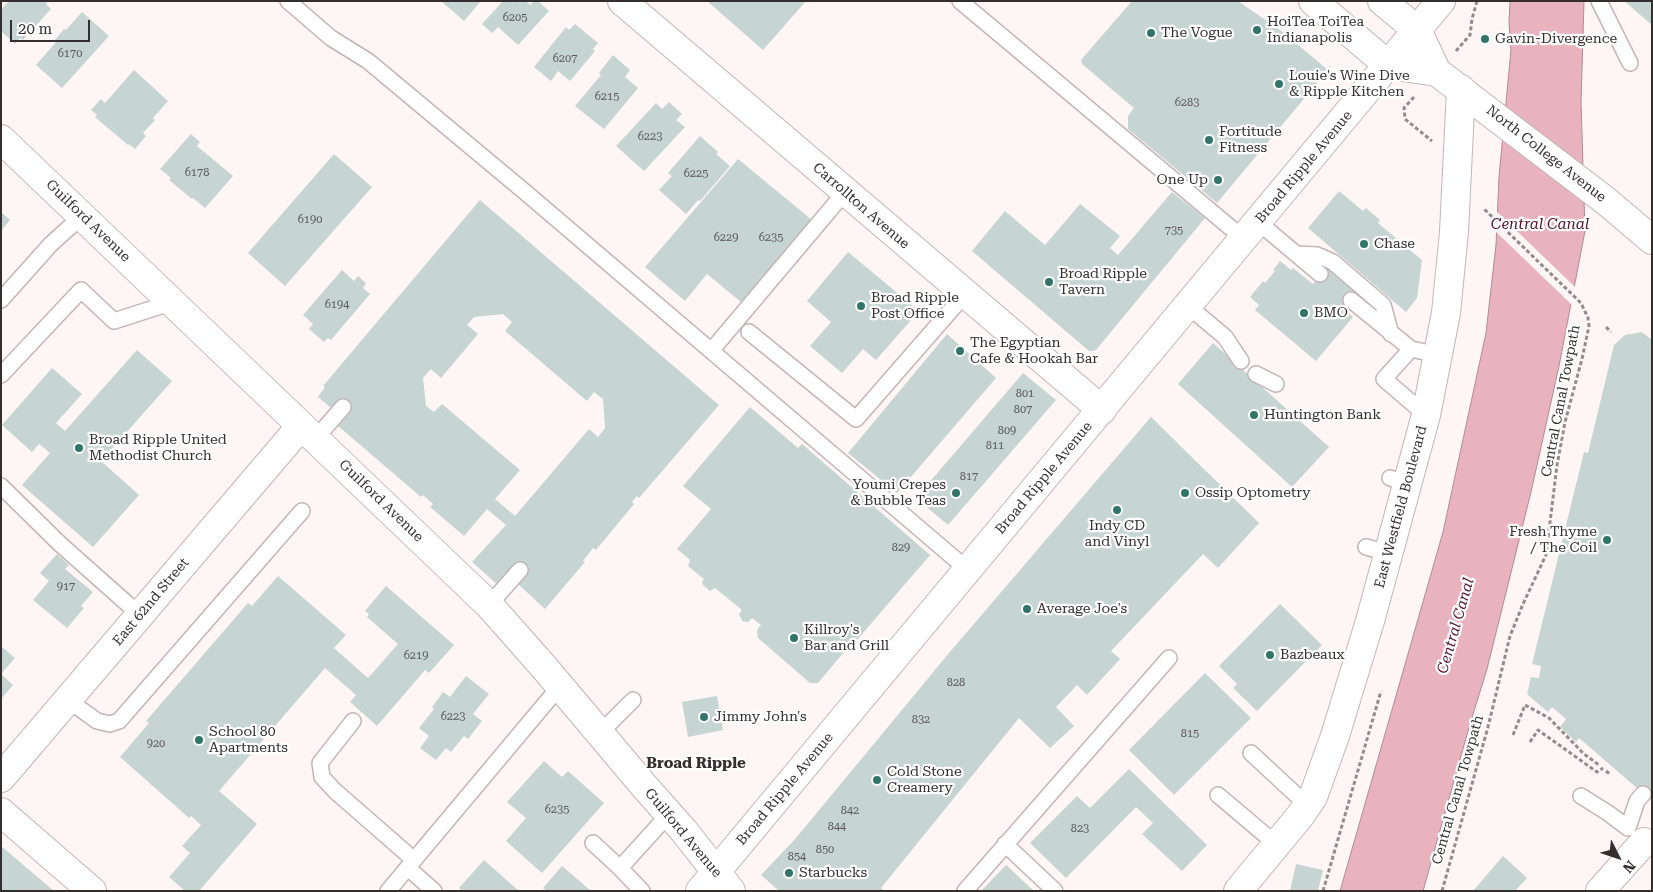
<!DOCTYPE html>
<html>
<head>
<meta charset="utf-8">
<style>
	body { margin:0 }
	#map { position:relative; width:1653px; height:892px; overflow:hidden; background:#fef5f6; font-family:"Roboto Serif",serif }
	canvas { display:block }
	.frame { position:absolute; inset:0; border:2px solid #342e2f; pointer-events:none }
	.north { position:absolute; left:1593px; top:832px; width:50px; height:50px; -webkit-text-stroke:4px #fff; paint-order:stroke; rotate:131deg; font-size:14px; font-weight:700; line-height:20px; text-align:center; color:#342e2f }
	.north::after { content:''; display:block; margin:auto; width:18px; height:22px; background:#342e2f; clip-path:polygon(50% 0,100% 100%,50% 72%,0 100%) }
	.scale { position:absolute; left:10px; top:20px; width:80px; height:22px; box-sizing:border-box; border:2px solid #342e2f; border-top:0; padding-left:6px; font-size:15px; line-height:18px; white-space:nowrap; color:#342e2f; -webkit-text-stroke:4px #fff; paint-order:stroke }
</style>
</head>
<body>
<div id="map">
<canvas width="1653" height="892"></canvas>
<div class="frame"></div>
<div class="north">N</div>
<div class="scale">20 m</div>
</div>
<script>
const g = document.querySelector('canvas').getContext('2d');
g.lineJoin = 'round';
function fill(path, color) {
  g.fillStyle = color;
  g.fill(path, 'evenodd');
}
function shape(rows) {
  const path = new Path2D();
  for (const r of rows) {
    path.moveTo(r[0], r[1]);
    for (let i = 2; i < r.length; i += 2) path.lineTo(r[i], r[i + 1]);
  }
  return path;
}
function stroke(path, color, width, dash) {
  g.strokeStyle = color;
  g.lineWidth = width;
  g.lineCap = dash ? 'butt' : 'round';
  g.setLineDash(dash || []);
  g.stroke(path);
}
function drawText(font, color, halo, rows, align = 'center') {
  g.font = font + ' "Roboto Serif",serif';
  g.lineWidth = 4.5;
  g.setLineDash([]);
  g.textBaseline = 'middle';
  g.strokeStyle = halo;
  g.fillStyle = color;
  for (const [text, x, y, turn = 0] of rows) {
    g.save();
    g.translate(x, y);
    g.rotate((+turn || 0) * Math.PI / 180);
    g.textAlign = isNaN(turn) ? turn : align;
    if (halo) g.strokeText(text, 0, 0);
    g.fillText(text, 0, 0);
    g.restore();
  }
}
const water = shape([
	[1510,1,1584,1,1581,102,1585,231,1559,366,1531,492,1487,669,1470,724,1423,891,1340,891,1443,532,1486,333,1496,245,1499,177,1511,50,1509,22,1510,1]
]);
fill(water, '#e8b2be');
stroke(water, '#b28a93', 1);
fill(shape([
	[1495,210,1576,288,1573,306,1494,230]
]), '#fef5f6');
fill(shape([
	[9,1,48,1,46,4,51,9,23,40,20,38,15,44,1,31,1,10],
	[441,1,481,1,464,21],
	[503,1,518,1,520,3,522,1,527,1,530,5,534,1,538,1,549,11,518,45,498,27,492,33,482,24],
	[707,1,806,1,763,50],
	[1132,1,1238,1,1284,33,1328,70,1217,203,1128,129,1128,116,1134,108,1082,64,1081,60],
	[1624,1,1652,1,1652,25],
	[82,12,109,36,62,88,36,65,56,42,54,41,64,29,66,30],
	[575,24,598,43,593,49,595,51,570,81,558,71,551,81,534,67,566,27,569,30],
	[613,55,630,70,625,77,638,88,604,129,575,106,601,75,599,73],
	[134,70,168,101,153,118,155,120,143,133,146,136,135,149,129,144,128,145,95,117,97,115,91,110,101,99,105,103],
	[669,102,682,114,676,120,685,127,644,171,616,146,656,103,662,109],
	[191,134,200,142,197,146,233,176,205,208,193,198,192,199,169,180,171,178,160,169],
	[700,136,718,152,716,154,730,166,700,201,698,200,686,214,659,190,672,176,668,173],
	[334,154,372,187,285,286,248,253],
	[738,159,812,220,742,303,707,274,685,301,645,267],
	[1339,191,1363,211,1366,208,1380,220,1378,223,1422,260,1417,298,1406,312,1308,228],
	[1172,192,1205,218,1096,350,1093,351,1089,351,972,251,1005,211,1045,245,1080,204,1120,236,1110,248,1118,255],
	[480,200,719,405,639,498,637,496,632,502,634,504,596,550,593,548,583,561,585,562,545,609,518,584,508,594,472,562,506,525,487,509,464,536,430,507,433,504,423,495,421,497,337,425,343,418,318,397,325,387,323,386],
	[503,314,512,322,505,331,587,401,594,392,603,399,605,428,598,437,589,429,515,516,495,499,520,470,442,404,434,412,426,406,423,378,431,369,441,378,478,334,467,325,474,317],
	[1,212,10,220,1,231],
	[848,252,919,311,876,360,863,349,842,373,810,346,831,322,807,301],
	[1280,261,1291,270,1293,268,1313,284,1328,266,1358,291,1343,308,1353,317,1316,361,1255,310,1259,305,1250,297,1263,281,1265,283,1275,271,1273,270],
	[342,270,354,281,358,276,366,283,363,288,370,294,331,340,328,338,324,342,309,329,313,324,303,315],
	[1642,332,1652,340,1652,801,1579,738,1576,742,1560,727,1566,719,1552,707,1548,712,1527,694,1531,677,1539,678,1541,666,1532,664,1584,452,1588,453,1614,345,1625,335],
	[947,334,996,378,897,493,848,453],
	[1213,343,1329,447,1292,487,1178,384],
	[137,350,172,381,101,461,139,495,93,547,22,485,50,453,39,444,32,452,2,425,52,368,82,394,56,423,65,431],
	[1023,373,1056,400,948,525,916,498],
	[750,407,798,448,802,444,930,555,857,640,855,639,818,683,810,683,758,638,757,630,761,625,752,618,748,622,742,621,739,614,742,610,715,588,710,591,703,585,702,582,704,579,688,566,690,560,677,549,711,509,683,486],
	[1151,417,1259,523,1218,568,1203,554,1111,651,1120,659,1087,695,1077,685,1056,707,1074,726,1050,748,1019,718,881,888,884,891,779,891,761,875,796,838,949,653],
	[57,554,69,565,65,569,93,592,81,606,84,608,67,628,33,600,49,581,40,573],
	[278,576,346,635,334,648,368,678,398,644,367,617,369,614,365,611,386,586,454,645,429,673,425,670,377,726,350,702,356,695,325,668,219,791,257,824,199,891,185,891,169,877,190,853,182,846,201,825,191,816,189,818,120,757,149,723,146,721,248,603,252,606],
	[1280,604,1322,645,1257,711,1233,688,1237,684,1219,666],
	[1,646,15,658,1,674,13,685,1,699],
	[1205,673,1251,718,1174,795,1129,750],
	[466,676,489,694,473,714,482,721,468,739,464,736,451,752,446,748,436,760,420,748,429,736,419,728,434,709,432,707,443,692,450,697],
	[717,696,723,730,688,737,682,702],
	[544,761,562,777,568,771,604,803,542,873,506,841,526,818,507,802],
	[1129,769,1207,845,1182,871,1142,834,1153,823,1136,807,1066,878,1030,843,1077,796,1090,808],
	[1,846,54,891,1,891],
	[1503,856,1527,878,1515,891,1473,891],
	[484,860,519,891,462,891,459,888],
	[1296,864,1323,870,1318,891,1290,891],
	[1006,865,1034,891,981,891],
	[562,866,591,891,547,891,543,888]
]), '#c6d5d1');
const lane = shape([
	[288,1,331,38,368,61,525,192,968,570],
	[960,1,1244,239],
	[1599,1,1630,63],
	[1258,222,1320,274],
	[1296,254,1317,255,1333,262,1383,305,1391,334],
	[1,300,51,244,82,216],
	[1351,300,1411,349,1439,355],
	[1188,306,1225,337,1241,361],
	[749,332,856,419,965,294],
	[1411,349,1384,379,1426,415],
	[711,351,845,192],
	[1256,374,1276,384],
	[1,375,81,290,114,321,173,302],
	[316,438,343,407],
	[1390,478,1408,484],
	[1,486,60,544,140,615],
	[1366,547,1389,553],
	[489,605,520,570],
	[68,700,97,721,110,724,119,721,302,511],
	[353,721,320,763,322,777,335,791,414,860],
	[600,733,633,700],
	[1251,753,1307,805],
	[1218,795,1276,844],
	[1581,796,1608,813,1628,828,1637,801,1643,794],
	[593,843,620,868],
	[1005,844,1055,891],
	[408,868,434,891],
	[388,891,560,686],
	[642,891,620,868,669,814],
	[965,891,1169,658]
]);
const street = shape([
	[622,1,1102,410],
	[1,139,489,605,543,666,645,787,684,831,731,891],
	[1,778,301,426],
	[1,812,92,891],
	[1238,891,1300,816,1313,797,1335,736,1370,621,1426,415,1446,313,1454,232,1461,89],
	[1600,891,1644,842]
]);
const secondary = shape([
	[1313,1,1388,65,1437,72],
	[1382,1,1417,30,1437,72,1606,201,1652,240],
	[700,891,1441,1]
]);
stroke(lane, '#c3b5b7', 18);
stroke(street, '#c3b5b7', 30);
stroke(secondary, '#c3b5b7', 30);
stroke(shape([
	[1456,51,1470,35,1472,19,1477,1],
	[1414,97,1404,108,1405,119,1432,141],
	[1606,327,1611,332],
	[1513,735,1525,705,1549,718,1584,754,1599,765],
	[1530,742,1538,730,1597,772,1603,768],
	[1606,771,1611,775],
	[1323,891,1381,691],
	[1442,891,1488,727,1510,636,1523,604,1546,555,1557,465,1565,422,1582,359,1589,326,1588,318,1581,303,1483,208]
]), '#938c8d', 3, [4, 2.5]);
stroke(lane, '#fff', 15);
stroke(street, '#fff', 28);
stroke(secondary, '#fff', 28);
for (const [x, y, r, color] of [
	[1257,30,5,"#317569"],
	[1151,33,5,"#317569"],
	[1485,39,5,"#317569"],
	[1279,84,5,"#317569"],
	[1209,140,5,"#317569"],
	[1218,180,5,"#317569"],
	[1364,244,5,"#317569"],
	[1049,282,5,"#317569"],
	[861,306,5,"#317569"],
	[1304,313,5,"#317569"],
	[960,351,5,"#317569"],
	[1254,415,5,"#317569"],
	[79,448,5,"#317569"],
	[956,493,5,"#317569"],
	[1185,493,5,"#317569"],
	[1117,510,5,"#317569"],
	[1607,540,5,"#317569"],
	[1027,609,5,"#317569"],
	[794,638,5,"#317569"],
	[1270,655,5,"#317569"],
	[704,717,5,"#317569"],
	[199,740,5,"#317569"],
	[877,780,5,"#317569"],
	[789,873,5,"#317569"]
]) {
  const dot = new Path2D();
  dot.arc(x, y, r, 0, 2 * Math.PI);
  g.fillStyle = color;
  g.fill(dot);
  stroke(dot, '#fff', 2);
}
drawText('11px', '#585858', null, [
	["6205",515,18],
	["6170",70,54],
	["6207",565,59],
	["6215",607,97],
	["6283",1187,103],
	["6223",650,137],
	["6178",197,173],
	["6225",696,174],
	["6190",310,220],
	["735",1174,231],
	["6229",726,238],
	["6235",771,238],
	["6194",337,305],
	["801",1025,394],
	["807",1023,410],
	["809",1007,431],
	["811",995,446],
	["817",969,477],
	["829",901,548],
	["917",66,587],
	["6219",416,656],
	["828",956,683],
	["6223",453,717],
	["832",921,720],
	["815",1190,734],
	["920",156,744],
	["6235",557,810],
	["842",850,811],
	["844",837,827],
	["823",1080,829],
	["850",825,850],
	["854",797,857]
]);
drawText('14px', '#342e2f', '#fff', [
	["HoiTea ToiTea",1267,22],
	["Indianapolis",1267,38],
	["The Vogue",1161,33],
	["Gavin-Divergence",1495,39],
	["Louie's Wine Dive",1289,76],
	["& Ripple Kitchen",1289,92],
	["Fortitude",1219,132],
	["Fitness",1219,148],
	["One Up",1208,180,"right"],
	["Chase",1374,244],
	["Broad Ripple",1059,274],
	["Tavern",1059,290],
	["Broad Ripple",871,298],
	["Post Office",871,314],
	["BMO",1314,313],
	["The Egyptian",970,343],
	["Cafe & Hookah Bar",970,359],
	["Huntington Bank",1264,415],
	["Broad Ripple United",89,440],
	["Methodist Church",89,456],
	["Youmi Crepes",946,485,"right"],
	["& Bubble Teas",946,501,"right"],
	["Ossip Optometry",1195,493],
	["Indy CD",1117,526,"center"],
	["and Vinyl",1117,542,"center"],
	["Fresh Thyme",1597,532,"right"],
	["/ The Coil",1597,548,"right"],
	["Average Joe's",1037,609],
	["Killroy's",804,630],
	["Bar and Grill",804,646],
	["Bazbeaux",1280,655],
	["Jimmy John's",714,717],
	["School 80",209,732],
	["Apartments",209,748],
	["Cold Stone",887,772],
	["Creamery",887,788],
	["Starbucks",799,873]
], 'left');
drawText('14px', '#342e2f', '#fff', [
	["North College Avenue",1546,154,38],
	["Broad Ripple Avenue",1304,167,-50],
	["Carrollton Avenue",861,206,41],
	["Guilford Avenue",88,221,44],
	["Central Canal Towpath",1561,401,-79],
	["Broad Ripple Avenue",1044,478,-50],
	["Guilford Avenue",381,501,44],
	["East Westfield Boulevard",1401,507,-75],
	["East 62nd Street",151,602,-50],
	["Broad Ripple Avenue",785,789,-50],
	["Central Canal Towpath",1458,790,-74],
	["Guilford Avenue",683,833,50]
]);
drawText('italic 15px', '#521328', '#fff', [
	["Central Canal",1540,225],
	["Central Canal",1456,626,-74]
]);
drawText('bold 15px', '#342e2f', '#fff', [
	["Broad Ripple",696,764]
]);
</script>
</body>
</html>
